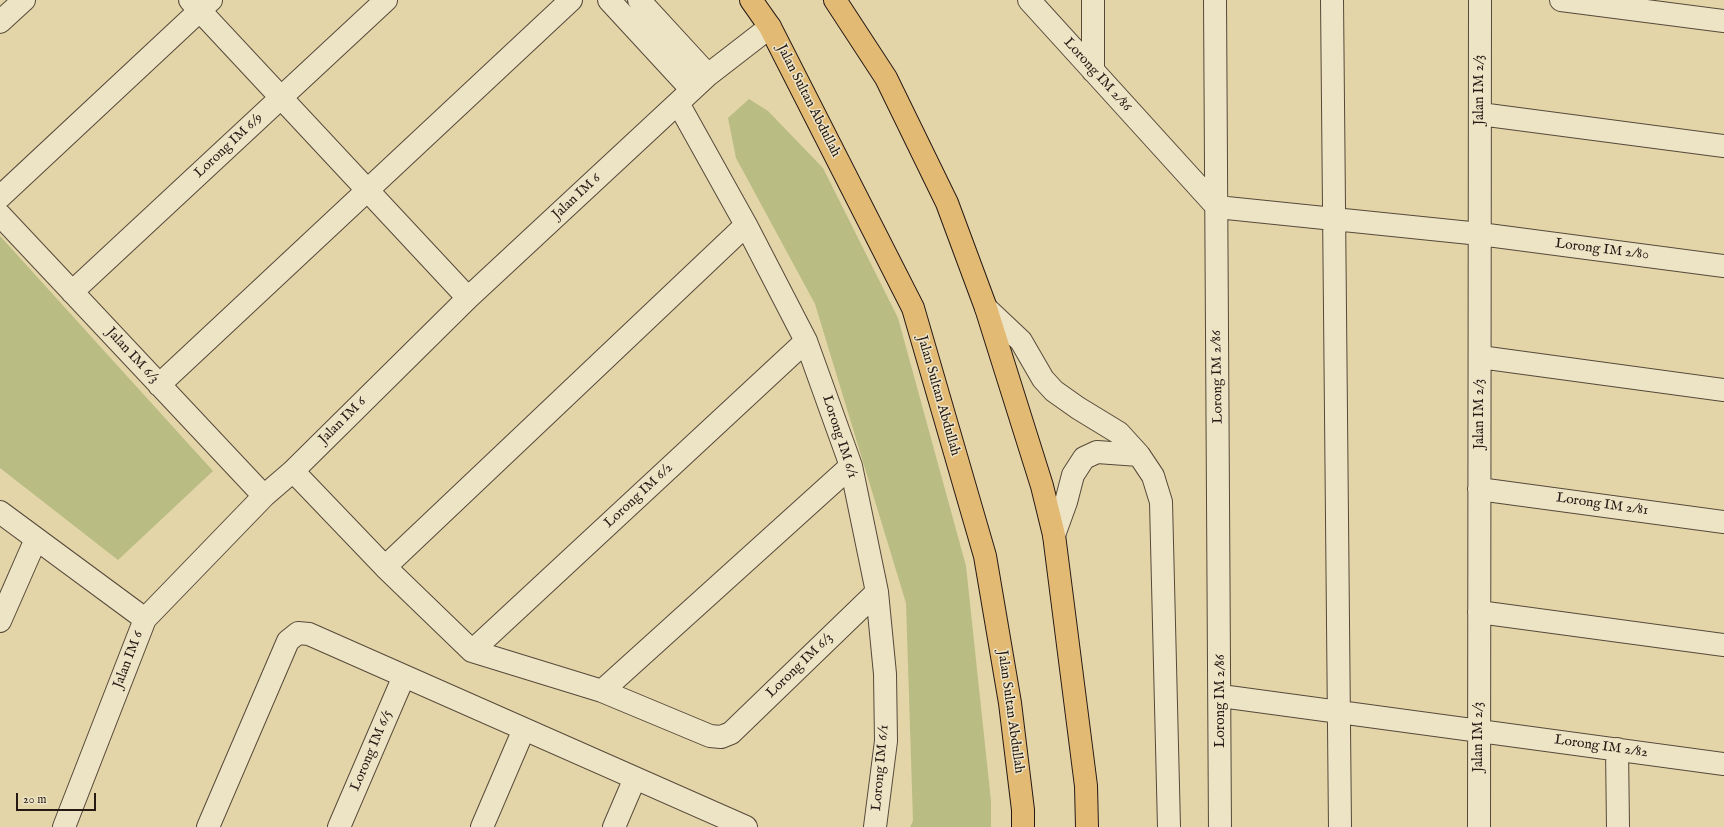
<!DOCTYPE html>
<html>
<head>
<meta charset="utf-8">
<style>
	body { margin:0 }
	#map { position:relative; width:1724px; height:827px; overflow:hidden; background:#e3d5a7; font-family:"IM FELL English",serif }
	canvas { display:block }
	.scale { position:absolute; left:16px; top:793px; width:80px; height:18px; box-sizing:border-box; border:2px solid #271a15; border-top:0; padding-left:5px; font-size:12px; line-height:14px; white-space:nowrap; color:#271a15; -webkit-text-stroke:3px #ede4c6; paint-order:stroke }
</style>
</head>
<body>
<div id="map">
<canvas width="1724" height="827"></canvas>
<div class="scale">20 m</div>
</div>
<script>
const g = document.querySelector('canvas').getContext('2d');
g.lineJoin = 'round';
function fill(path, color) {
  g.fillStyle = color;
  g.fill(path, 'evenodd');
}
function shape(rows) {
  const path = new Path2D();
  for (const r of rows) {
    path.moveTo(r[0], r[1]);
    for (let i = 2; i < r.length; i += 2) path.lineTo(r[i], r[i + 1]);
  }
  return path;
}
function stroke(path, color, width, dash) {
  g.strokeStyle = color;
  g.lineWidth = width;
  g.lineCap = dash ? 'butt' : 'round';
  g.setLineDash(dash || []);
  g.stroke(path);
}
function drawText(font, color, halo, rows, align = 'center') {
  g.font = font + ' "IM FELL English",serif';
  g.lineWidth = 3;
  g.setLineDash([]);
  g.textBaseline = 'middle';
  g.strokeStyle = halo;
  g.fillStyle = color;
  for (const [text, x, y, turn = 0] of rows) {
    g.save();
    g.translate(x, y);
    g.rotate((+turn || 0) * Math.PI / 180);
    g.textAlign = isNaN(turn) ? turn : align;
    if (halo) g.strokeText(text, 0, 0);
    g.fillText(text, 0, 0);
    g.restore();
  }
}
fill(shape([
	[749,99,768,111,823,168,898,318,966,566,991,801,991,827,910,827,913,821,906,603,815,304,736,158,728,118],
	[0,236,213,471,118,560,0,468]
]), '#b9bc83');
const minor = shape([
	[190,0,468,298],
	[609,0,692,90],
	[639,0,708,75],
	[1029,0,1217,207],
	[1093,0,1093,71],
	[1215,0,1220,827],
	[1332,0,1340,827],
	[1561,0,1724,21],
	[0,22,24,0],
	[678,103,746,225,806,341,851,466,877,592,885,674,886,741,875,827],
	[1480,114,1724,146],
	[0,197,211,0],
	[1217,207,1480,234,1724,266],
	[0,215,264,496],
	[72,292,386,0],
	[986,308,1021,341,1043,379,1054,391,1078,408,1119,433,1139,455,1153,476,1161,502,1169,827],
	[1480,357,1724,390],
	[159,385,571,0],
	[293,471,385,567,472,651,602,691,710,736,721,737,731,733,877,592],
	[1479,489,1724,522],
	[0,512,145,619],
	[1054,535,1066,502,1073,475,1084,458,1097,452,1139,455],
	[385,567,746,225],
	[1479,612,1724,645],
	[0,621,36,539],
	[472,651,806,341],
	[602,691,851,466],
	[1221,696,1724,764],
	[1617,749,1618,827],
	[64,827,145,619,264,496,293,471,468,298,708,75,770,27],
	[208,827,288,641,298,633,309,634,746,827],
	[339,827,404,676],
	[482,827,524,729],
	[614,827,635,778],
	[1479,827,1480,0]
]);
const major = shape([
	[751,0,770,27,913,308,985,556,1010,703,1023,810,1023,827],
	[835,0,886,78,947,203,986,308,1042,486,1054,535,1086,786,1087,827]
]);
stroke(minor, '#56493a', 24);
stroke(major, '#271a15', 24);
stroke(minor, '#ede4c6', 22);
stroke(major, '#e2ba74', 22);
drawText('14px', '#271a15', '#ede4c6', [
	["Lorong IM 2/86",1097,75,48],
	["Jalan IM 2/3",1480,90,-90],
	["Jalan Sultan Abdullah",808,101,63],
	["Lorong IM 6/9",229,146,-43],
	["Jalan IM 6",577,197,-43],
	["Lorong IM 2/80",1602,250,7],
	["Jalan IM 6/3",132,356,47],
	["Lorong IM 2/86",1218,377,-91],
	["Jalan Sultan Abdullah",938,396,74],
	["Jalan IM 2/3",1480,414,-90],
	["Jalan IM 6",343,421,-45],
	["Lorong IM 6/1",839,437,72],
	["Lorong IM 6/2",639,496,-43],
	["Lorong IM 2/81",1602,505,8],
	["Jalan IM 6",129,660,-69],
	["Lorong IM 6/3",800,666,-44],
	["Lorong IM 2/86",1221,701,-90],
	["Jalan Sultan Abdullah",1010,712,82],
	["Jalan IM 2/3",1479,737,-90],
	["Lorong IM 2/82",1601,747,8],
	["Lorong IM 6/5",372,751,-67],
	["Lorong IM 6/1",881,768,-85]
]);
</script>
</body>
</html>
